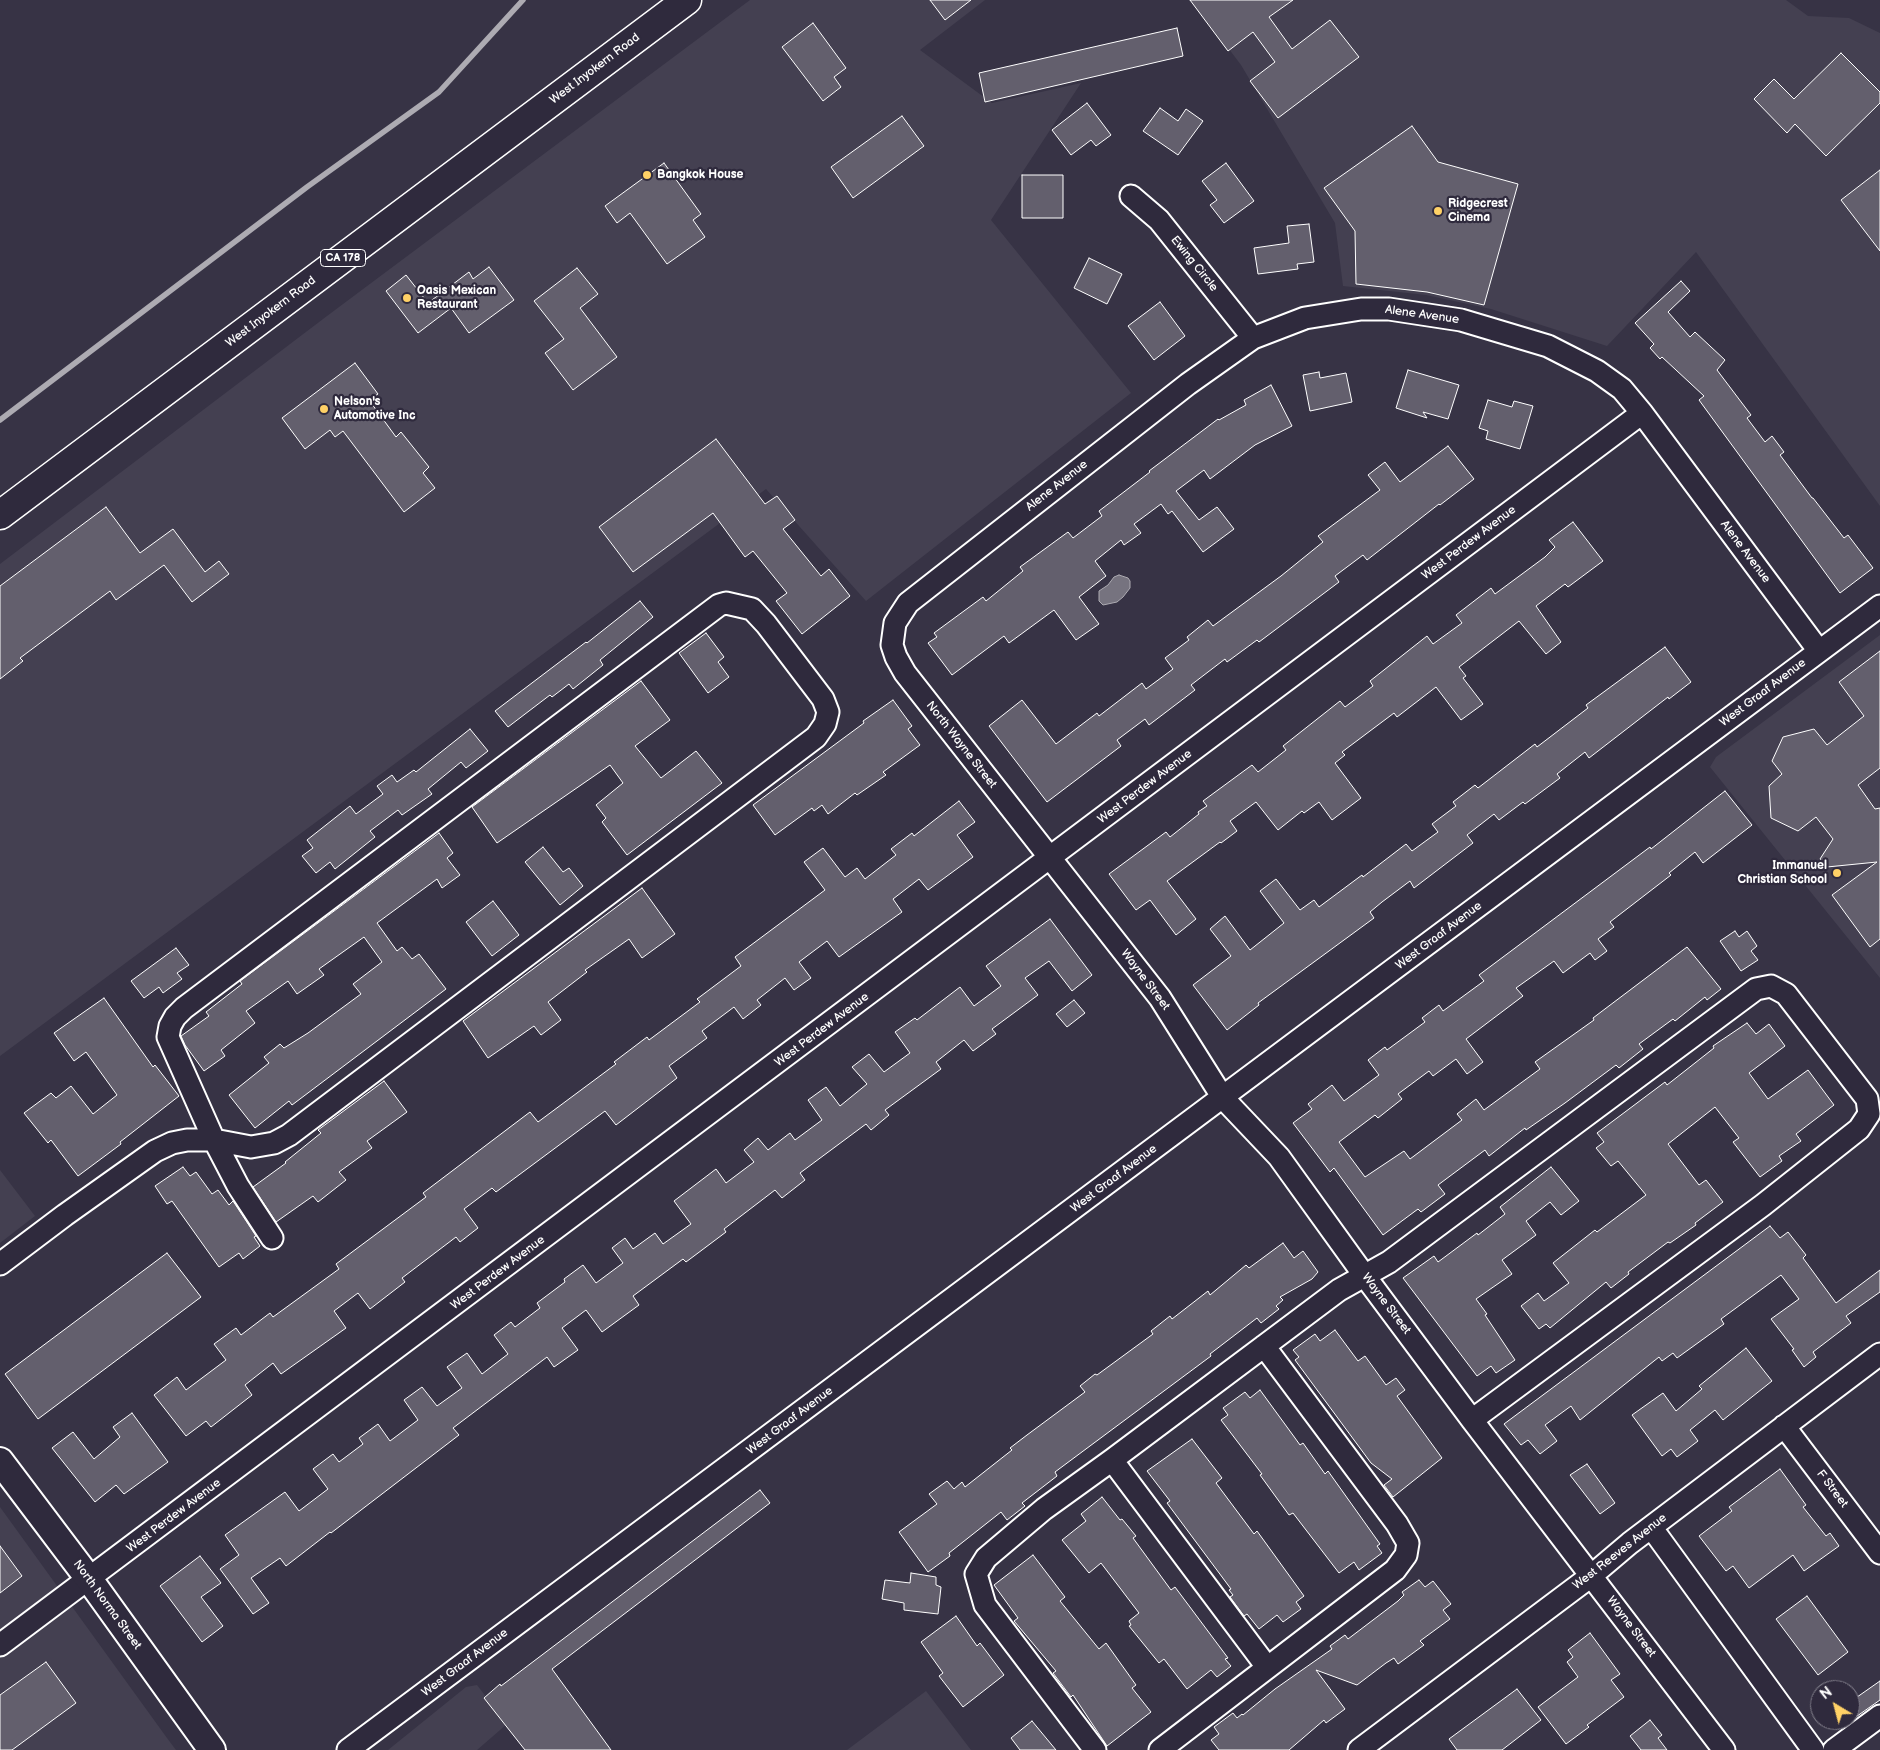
<!DOCTYPE html>
<html>
<head>
<meta charset="utf-8">
<style>
	body { margin:0 }
	#map { position:relative; width:1880px; height:1750px; overflow:hidden; background:#373345; font-family:"Balsamiq Sans",sans-serif }
	canvas { display:block }
	.north { position:absolute; left:1810px; top:1680px; width:50px; height:50px; box-sizing:border-box; background:#2f2a3d; border:1px solid #827f8b; border-radius:50%; rotate:323deg; font-size:14px; font-weight:700; line-height:20px; text-align:center; color:#fff }
	.north::after { content:''; display:block; margin:auto; width:18px; height:22px; background:#ffd166; clip-path:polygon(50% 0,100% 100%,50% 72%,0 100%) }
</style>
</head>
<body>
<div id="map">
<canvas width="1880" height="1750"></canvas>
<div class="north">N</div>
</div>
<script>
const g = document.querySelector('canvas').getContext('2d');
g.lineJoin = 'round';
function fill(path, color) {
  g.fillStyle = color;
  g.fill(path, 'evenodd');
}
function shape(rows) {
  const path = new Path2D();
  for (const r of rows) {
    path.moveTo(r[0], r[1]);
    for (let i = 2; i < r.length; i += 2) path.lineTo(r[i], r[i + 1]);
  }
  return path;
}
function stroke(path, color, width, dash) {
  g.strokeStyle = color;
  g.lineWidth = width;
  g.lineCap = dash ? 'butt' : 'round';
  g.setLineDash(dash || []);
  g.stroke(path);
}
function drawText(font, color, halo, rows, align = 'center') {
  g.font = font + ' "Balsamiq Sans",sans-serif';
  g.lineWidth = 4.5;
  g.setLineDash([]);
  g.textBaseline = 'middle';
  g.strokeStyle = halo;
  g.fillStyle = color;
  for (const [text, x, y, turn = 0] of rows) {
    g.save();
    g.translate(x, y);
    g.rotate((+turn || 0) * Math.PI / 180);
    g.textAlign = isNaN(turn) ? turn : align;
    if (halo) g.strokeText(text, 0, 0);
    g.fillText(text, 0, 0);
    g.restore();
  }
}
fill(shape([
	[750,0,985,0,920,50,992,103,1081,83,991,220,1131,393,866,601,766,489,0,1056,0,564,327,316],
	[1192,0,1786,0,1808,16,1849,18,1880,33,1880,506,1696,252,1607,346,1491,309,1426,295,1343,286,1335,223,1241,65],
	[1880,635,1880,978,1710,767,1716,757],
	[0,1170,35,1216,0,1243],
	[0,1507,167,1738,176,1750,0,1750],
	[477,1685,507,1724,477,1750,388,1750,466,1687],
	[926,1691,971,1750,847,1750]
]), '#444051');
const water = shape([
	[1119,575,1128,578,1130,581,1130,588,1123,597,1117,602,1103,605,1099,601,1099,591,1108,585,1114,577,1119,575]
]);
fill(water, '#76737f');
stroke(water, '#adabb2', 1);
stroke(shape([
	[0,420,307,187,439,92,523,0]
]), '#adabb2', 5.5);
const building = shape([
	[930,0,971,0,945,20,930,0],
	[1190,0,1293,0,1269,17,1292,49,1330,20,1359,57,1278,118,1250,81,1275,62,1253,32,1228,51,1190,0],
	[813,23,846,68,834,77,841,87,823,101,782,47,813,23],
	[1177,28,1183,56,985,102,979,73,1177,28],
	[1841,53,1880,92,1880,103,1826,156,1795,124,1787,133,1754,99,1774,79,1794,99,1841,53],
	[1087,103,1111,135,1096,146,1091,140,1071,155,1052,130,1087,103],
	[1160,108,1178,121,1186,109,1203,121,1178,155,1143,131,1160,108],
	[902,116,924,146,853,198,831,167,902,116],
	[1412,126,1438,162,1518,184,1484,305,1427,292,1356,284,1355,231,1324,188,1412,126],
	[664,163,701,214,693,220,705,237,667,264,630,213,617,223,605,206,664,163],
	[1226,163,1254,201,1224,223,1210,205,1217,200,1202,181,1226,163],
	[1880,170,1880,251,1841,200,1880,170],
	[1022,175,1063,175,1063,218,1022,218,1022,175],
	[1309,224,1314,262,1297,264,1298,269,1258,274,1254,248,1289,243,1287,226,1309,224],
	[1089,258,1122,274,1107,304,1074,288,1089,258],
	[489,267,514,300,469,333,451,308,418,333,386,291,406,275,428,303,469,272,473,279,489,267],
	[577,268,598,294,580,308,617,357,573,390,545,353,564,339,534,301,577,268],
	[1681,281,1690,291,1668,312,1690,337,1695,332,1725,360,1717,370,1751,415,1747,418,1765,442,1772,436,1784,452,1780,455,1812,498,1813,498,1844,538,1848,535,1873,568,1840,593,1699,400,1704,396,1662,357,1660,359,1650,348,1654,344,1635,323,1681,281],
	[1160,302,1185,336,1154,360,1128,326,1160,302],
	[355,363,378,394,369,400,396,437,401,432,429,467,423,473,435,488,404,512,343,431,335,437,330,430,305,449,282,418,355,363],
	[1408,370,1459,385,1448,419,1423,412,1427,418,1396,408,1408,370],
	[1319,372,1320,378,1346,373,1352,402,1310,411,1303,375,1319,372],
	[1271,385,1292,426,1255,445,1210,479,1204,470,1176,491,1199,520,1217,507,1234,529,1203,552,1172,511,1168,514,1161,504,1134,524,1141,533,1124,545,1121,540,1095,561,1106,576,1079,597,1099,624,1076,640,1054,610,1009,643,1004,636,952,675,928,643,937,637,934,633,983,597,986,601,1023,571,1020,567,1068,532,1073,538,1102,516,1099,511,1150,472,1149,471,1218,419,1219,420,1246,405,1244,400,1271,385],
	[1488,400,1512,407,1514,401,1533,406,1520,449,1486,439,1488,431,1479,428,1488,400],
	[716,439,765,504,777,496,795,520,783,529,821,576,829,569,850,596,802,634,776,601,787,593,753,551,745,557,713,513,633,572,599,527,716,439],
	[1448,446,1474,479,1440,505,1439,504,1367,560,1363,555,1335,576,1339,582,1259,642,1257,640,1227,662,1225,659,1191,685,1195,690,1149,725,1145,719,1117,740,1121,746,1047,802,989,726,1022,700,1056,744,1097,713,1099,716,1142,683,1146,689,1173,669,1165,658,1189,640,1187,637,1208,620,1213,626,1281,576,1323,542,1318,536,1380,490,1368,475,1385,462,1400,482,1448,446],
	[106,507,140,553,173,529,205,572,219,561,229,574,192,602,164,565,116,600,110,591,20,658,23,661,0,679,0,586,106,507],
	[1573,522,1603,561,1568,587,1565,584,1536,606,1561,642,1546,654,1519,621,1459,667,1466,676,1463,678,1483,704,1461,720,1436,687,1397,717,1394,713,1342,752,1345,755,1335,763,1361,798,1332,820,1319,802,1304,813,1302,811,1278,830,1256,802,1230,821,1237,831,1221,843,1220,842,1167,881,1196,919,1176,935,1150,900,1136,910,1109,874,1166,832,1170,837,1199,814,1198,812,1207,806,1203,801,1252,765,1258,772,1286,750,1283,746,1340,701,1345,707,1373,686,1370,681,1427,636,1433,644,1462,623,1456,615,1491,588,1495,594,1545,557,1555,547,1549,540,1573,522],
	[640,601,653,617,600,660,603,665,573,689,569,684,552,697,550,695,508,727,495,711,586,642,587,643,640,601],
	[706,633,724,657,718,662,729,677,708,693,679,653,706,633],
	[1665,647,1691,682,1669,699,1668,697,1589,758,1585,752,1557,774,1560,778,1525,804,1523,802,1499,820,1494,814,1467,835,1473,843,1414,888,1410,881,1382,902,1370,912,1374,918,1258,1003,1259,1005,1227,1030,1193,985,1231,956,1210,929,1225,916,1250,950,1284,923,1260,891,1276,879,1300,910,1314,900,1319,907,1362,875,1363,877,1406,844,1412,851,1438,832,1432,824,1456,806,1453,802,1475,785,1478,788,1535,744,1537,747,1588,708,1586,705,1665,647],
	[1880,651,1880,768,1858,785,1875,809,1880,808,1880,939,1870,947,1832,895,1877,862,1827,867,1820,859,1833,839,1816,817,1798,831,1771,818,1769,786,1782,774,1772,761,1783,737,1814,729,1827,745,1864,716,1839,682,1880,651],
	[641,681,670,720,635,746,661,778,696,751,722,783,627,855,602,822,606,818,596,805,623,783,610,765,497,843,472,807,641,681],
	[893,700,912,726,908,729,920,745,883,772,886,775,857,795,855,793,828,814,822,805,814,811,812,808,775,835,753,805,864,723,863,721,893,700],
	[470,729,488,751,466,768,461,762,428,789,432,794,402,815,398,810,370,831,375,837,335,869,330,862,316,873,302,856,313,848,307,840,350,806,356,814,383,794,377,786,392,775,397,782,414,770,416,772,470,729],
	[1725,791,1752,825,1703,863,1695,852,1669,873,1671,875,1610,922,1614,927,1598,939,1607,951,1595,960,1590,953,1563,973,1554,961,1516,988,1523,996,1466,1039,1483,1062,1467,1074,1456,1059,1433,1076,1429,1071,1398,1094,1402,1099,1378,1118,1375,1115,1339,1142,1365,1177,1404,1151,1410,1159,1462,1120,1457,1114,1476,1099,1484,1110,1540,1069,1535,1062,1594,1020,1593,1018,1687,947,1721,989,1707,1000,1705,997,1675,1021,1673,1019,1639,1044,1643,1049,1619,1068,1616,1065,1565,1103,1526,1130,1525,1128,1489,1156,1485,1150,1438,1185,1445,1194,1421,1212,1418,1209,1383,1235,1334,1168,1330,1172,1293,1123,1312,1109,1308,1104,1332,1085,1344,1101,1379,1075,1368,1060,1385,1047,1387,1050,1425,1022,1422,1018,1439,1005,1443,1011,1484,981,1479,975,1650,847,1651,849,1725,791],
	[959,801,975,822,957,835,973,857,928,890,919,879,893,899,902,912,839,957,827,941,799,962,811,978,794,990,785,978,757,1000,761,1005,743,1019,734,1007,702,1031,707,1038,669,1066,677,1078,616,1125,605,1111,496,1192,492,1188,464,1209,478,1228,460,1242,456,1237,402,1278,405,1282,370,1309,358,1293,334,1311,346,1328,281,1374,273,1363,245,1385,252,1395,211,1427,206,1421,186,1436,154,1395,177,1377,186,1390,226,1360,214,1344,236,1328,241,1335,270,1313,273,1317,339,1269,336,1264,426,1197,423,1193,530,1112,538,1122,616,1064,614,1062,647,1037,649,1040,700,1002,697,999,741,966,735,957,825,890,804,862,823,848,845,877,857,868,865,879,896,855,891,849,912,833,914,836,959,801],
	[439,833,453,853,447,858,460,875,442,888,437,879,377,923,397,951,402,947,412,959,419,954,446,989,292,1105,289,1101,255,1128,229,1095,269,1063,264,1057,280,1044,284,1048,308,1033,361,994,353,984,382,962,364,937,319,969,324,975,297,994,288,981,246,1011,255,1023,221,1050,225,1056,204,1071,185,1045,181,1036,209,1016,206,1012,242,984,240,981,439,833],
	[543,847,563,872,569,868,583,886,560,905,525,862,543,847],
	[642,888,675,934,642,958,629,939,585,970,587,972,548,1002,561,1020,541,1035,534,1026,488,1058,463,1021,642,888],
	[493,901,519,935,492,956,466,922,493,901],
	[1050,919,1092,975,1072,991,1049,961,1025,978,1038,995,992,1029,996,1034,973,1051,964,1040,936,1062,941,1069,885,1110,889,1115,871,1130,866,1124,800,1173,805,1180,782,1198,775,1190,724,1229,726,1232,686,1262,683,1259,633,1296,639,1305,602,1332,586,1310,562,1328,578,1350,554,1367,547,1357,453,1428,459,1435,331,1533,330,1532,286,1566,280,1558,251,1578,269,1603,253,1614,220,1569,239,1555,225,1535,285,1492,299,1511,328,1489,313,1469,333,1454,339,1462,363,1444,359,1438,378,1424,390,1441,418,1420,404,1400,422,1387,437,1406,462,1388,447,1367,467,1353,482,1374,508,1354,494,1335,511,1322,515,1327,540,1308,537,1303,565,1282,564,1279,583,1265,596,1283,623,1263,612,1248,625,1238,633,1249,655,1233,663,1244,691,1224,674,1201,716,1169,726,1183,754,1162,744,1150,758,1138,768,1150,790,1133,795,1140,822,1120,808,1100,826,1087,840,1106,867,1084,852,1067,869,1054,884,1072,910,1053,895,1032,915,1018,917,1020,960,987,974,1006,1001,986,986,966,1050,919],
	[1735,931,1739,937,1747,931,1757,946,1751,951,1758,960,1741,971,1720,941,1735,931],
	[176,948,189,965,177,973,182,979,163,993,159,987,144,998,131,981,176,948],
	[104,998,153,1067,155,1065,179,1096,120,1142,121,1144,78,1176,51,1140,48,1143,24,1113,51,1093,56,1098,71,1086,93,1114,117,1095,86,1052,74,1061,54,1033,104,998],
	[1074,1000,1085,1013,1067,1027,1056,1014,1074,1000],
	[1747,1023,1756,1034,1769,1024,1785,1046,1749,1073,1768,1099,1808,1070,1834,1105,1796,1134,1801,1141,1779,1156,1782,1161,1760,1177,1733,1142,1739,1138,1715,1107,1668,1144,1699,1185,1706,1180,1723,1202,1695,1223,1696,1225,1670,1243,1668,1242,1628,1272,1629,1274,1611,1288,1606,1282,1550,1328,1546,1324,1539,1329,1521,1306,1538,1293,1544,1301,1569,1283,1553,1263,1595,1230,1597,1232,1646,1195,1618,1161,1611,1166,1596,1148,1604,1142,1597,1133,1665,1082,1667,1085,1714,1048,1713,1046,1747,1023],
	[384,1081,407,1112,367,1141,372,1148,339,1172,346,1180,318,1202,313,1196,276,1222,253,1187,286,1163,285,1162,321,1133,318,1130,384,1081],
	[183,1167,190,1176,196,1172,212,1194,218,1190,229,1205,233,1201,256,1236,254,1237,260,1246,243,1259,239,1253,219,1267,172,1201,167,1204,155,1186,183,1167],
	[1551,1167,1579,1201,1561,1215,1550,1202,1526,1221,1536,1235,1502,1260,1512,1274,1476,1299,1487,1314,1485,1315,1515,1360,1496,1373,1491,1366,1477,1376,1403,1278,1434,1256,1438,1262,1477,1233,1478,1235,1505,1214,1500,1207,1551,1167],
	[1770,1226,1780,1238,1788,1232,1806,1255,1803,1258,1836,1303,1880,1270,1880,1292,1846,1316,1851,1323,1813,1352,1816,1357,1804,1367,1792,1350,1794,1349,1771,1319,1799,1299,1781,1275,1721,1319,1724,1324,1677,1358,1673,1353,1662,1361,1659,1357,1580,1420,1571,1406,1545,1425,1557,1441,1540,1454,1528,1440,1521,1445,1504,1424,1770,1226],
	[1283,1243,1294,1258,1303,1251,1318,1272,1312,1279,1280,1297,1283,1300,1276,1306,1279,1309,1261,1323,1257,1318,1210,1354,1211,1356,1055,1472,1057,1476,1022,1503,1025,1506,1007,1520,1001,1512,949,1553,950,1556,928,1572,899,1532,937,1504,929,1494,947,1481,954,1489,962,1482,965,1487,1012,1450,1010,1448,1027,1435,1085,1392,1080,1386,1095,1374,1097,1375,1153,1334,1151,1331,1170,1316,1172,1319,1208,1291,1210,1295,1246,1265,1249,1268,1283,1243],
	[167,1253,201,1297,38,1419,5,1374,167,1253],
	[1335,1330,1358,1361,1365,1356,1386,1385,1396,1378,1405,1390,1397,1396,1442,1458,1393,1497,1384,1485,1392,1479,1371,1463,1295,1360,1299,1357,1293,1350,1315,1334,1320,1341,1335,1330],
	[1746,1348,1772,1381,1723,1420,1715,1410,1690,1430,1698,1441,1677,1457,1671,1449,1662,1456,1632,1415,1663,1393,1676,1411,1702,1389,1699,1386,1746,1348],
	[1260,1390,1295,1438,1300,1445,1303,1443,1325,1474,1328,1471,1380,1544,1377,1546,1382,1553,1359,1570,1354,1562,1339,1573,1293,1513,1289,1515,1260,1475,1262,1474,1221,1420,1228,1415,1223,1408,1245,1392,1250,1398,1260,1390],
	[132,1413,168,1462,124,1494,116,1485,95,1502,52,1448,73,1432,94,1459,120,1437,113,1427,132,1413],
	[1192,1439,1222,1478,1216,1483,1254,1534,1257,1531,1304,1596,1296,1602,1301,1609,1283,1622,1277,1615,1259,1629,1247,1614,1244,1616,1230,1597,1233,1595,1229,1590,1231,1589,1167,1503,1170,1501,1147,1471,1192,1439],
	[1587,1464,1615,1503,1600,1514,1570,1475,1587,1464],
	[1780,1469,1806,1505,1803,1507,1826,1536,1830,1533,1839,1546,1804,1571,1793,1555,1749,1588,1733,1566,1726,1571,1699,1536,1732,1511,1729,1507,1780,1469],
	[760,1490,770,1503,552,1669,611,1750,525,1750,484,1698,500,1684,501,1686,760,1490],
	[1102,1497,1120,1520,1122,1519,1136,1536,1133,1538,1171,1590,1175,1587,1228,1658,1225,1659,1231,1666,1217,1677,1211,1670,1187,1689,1164,1659,1159,1663,1129,1626,1131,1625,1129,1621,1139,1613,1101,1563,1089,1573,1062,1540,1086,1521,1081,1514,1102,1497],
	[0,1546,22,1576,0,1593,0,1546],
	[1033,1555,1065,1597,1060,1601,1099,1649,1106,1643,1136,1685,1132,1688,1151,1712,1107,1746,1073,1695,1071,1697,1053,1673,1056,1671,1014,1621,1018,1618,994,1585,1033,1555],
	[200,1556,221,1583,201,1597,223,1626,202,1642,160,1586,200,1556],
	[911,1573,936,1577,936,1585,941,1587,938,1614,904,1610,904,1603,882,1599,885,1580,910,1583,911,1573],
	[1419,1580,1425,1587,1433,1581,1451,1604,1443,1610,1450,1619,1420,1641,1424,1645,1398,1664,1394,1658,1386,1663,1357,1685,1316,1670,1345,1709,1326,1723,1324,1720,1289,1750,1219,1750,1211,1740,1219,1734,1214,1727,1233,1713,1237,1718,1242,1714,1243,1715,1275,1689,1332,1649,1330,1646,1345,1635,1348,1639,1398,1601,1404,1595,1402,1592,1419,1580],
	[1807,1596,1848,1652,1818,1675,1776,1619,1807,1596],
	[956,1616,977,1646,980,1643,1004,1675,963,1707,939,1676,943,1673,921,1642,956,1616],
	[1590,1633,1620,1674,1611,1680,1624,1697,1587,1725,1589,1727,1566,1744,1538,1707,1578,1677,1567,1662,1573,1657,1568,1650,1590,1633],
	[46,1662,76,1703,12,1750,0,1750,0,1695,46,1662],
	[1880,1681,1880,1700,1850,1721,1850,1702,1880,1681],
	[1517,1689,1541,1720,1502,1750,1457,1750,1449,1739,1517,1689],
	[1650,1720,1662,1735,1658,1738,1667,1750,1641,1750,1630,1736,1650,1720],
	[1032,1721,1056,1750,1020,1750,1011,1738,1032,1721]
]);
fill(building, '#635f6d');
stroke(building, '#fff', 1);
const minor = shape([
	[1131,196,1159,220,1253,338],
	[0,1264,65,1215,155,1151,172,1143,187,1140,214,1140,251,1147,274,1143,289,1135,816,737,825,724,828,712,823,699,766,624,752,609,726,603,719,605,184,1008,175,1017,170,1026,168,1037,214,1140,238,1186,272,1238],
	[1784,1426,1880,1553],
	[1112,1460,1267,1667],
	[1651,1527,1813,1750],
	[0,1645,1642,413],
	[348,1750,1880,606],
	[1095,1750,985,1605,976,1574,986,1558,1044,1509,1112,1460,1339,1290,1389,1262,1756,989,1771,986,1786,994,1867,1099,1869,1114,1859,1129,1763,1205,1472,1420],
	[1160,1750,1395,1570,1406,1555,1408,1543,1397,1524,1264,1346],
	[1359,1750,1591,1576,1630,1543,1880,1354],
	[1724,1750,1472,1420,1364,1275,1279,1157,1223,1098,1160,998,905,673,896,657,892,645,895,623,908,603,1188,384,1253,338,1305,318,1361,309,1389,309,1461,320,1548,346,1597,371,1622,389,1642,413,1819,651],
	[1834,1750,1880,1716]
]);
const tertiary = shape([
	[0,1461,89,1579,212,1750]
]);
const primary = shape([
	[0,515,687,0]
]);
stroke(minor, '#fff', 25);
stroke(tertiary, '#fff', 30);
stroke(primary, '#fff', 31);
stroke(minor, '#2f2a3d', 21);
stroke(tertiary, '#2f2a3d', 26);
stroke(primary, '#2f2a3d', 28);
for (const [x, y, r, color] of [
	[647,175,5,"#ffd166"],
	[1438,211,5,"#ffd166"],
	[407,298,5,"#ffd166"],
	[324,409,5,"#ffd166"],
	[1837,873,5,"#ffd166"]
]) {
  const dot = new Path2D();
  dot.arc(x, y, r, 0, 2 * Math.PI);
  g.fillStyle = color;
  g.fill(dot);
  stroke(dot, '#2f2a3d', 2);
}
for (const [x, y, w] of [
	[343,258,45]
]) {
  const box = new Path2D();
  box.roundRect(x - w / 2, y - 8.5, w, 17, 4);
  g.fillStyle = '#2f2a3d';
  g.fill(box);
  stroke(box, '#fff', 1);
}
drawText('bold 11px', '#fff', null, [
	["CA 178",343,258]
]);
drawText('12px', '#fff', '#2f2a3d', [
	["West Inyokern Road",595,69,-37],
	["Ewing Circle",1194,264,51],
	["West Inyokern Road",271,312,-37],
	["Alene Avenue",1422,315,8],
	["Alene Avenue",1057,486,-38],
	["West Perdew Avenue",1469,543,-37],
	["Alene Avenue",1745,552,53],
	["West Graaf Avenue",1763,693,-37],
	["North Wayne Street",961,745,52],
	["West Perdew Avenue",1145,787,-37],
	["West Graaf Avenue",1439,936,-37],
	["Wayne Street",1145,980,53],
	["West Perdew Avenue",822,1030,-37],
	["West Graaf Avenue",1114,1179,-37],
	["West Perdew Avenue",498,1273,-37],
	["Wayne Street",1386,1304,53],
	["West Graaf Avenue",790,1421,-37],
	["F Street",1832,1489,53],
	["West Perdew Avenue",174,1516,-37],
	["West Reeves Avenue",1620,1552,-38],
	["North Norma Street",107,1605,54],
	["Wayne Street",1631,1627,53],
	["West Graaf Avenue",465,1663,-37]
]);
drawText('bold 12px', '#fff', '#2f2a3d', [
	["Bangkok House",657,175],
	["Ridgecrest",1448,204],
	["Cinema",1448,218],
	["Oasis Mexican",417,291],
	["Restaurant",417,305],
	["Nelson's",334,402],
	["Automotive Inc",334,416],
	["Immanuel",1827,866,"right"],
	["Christian School",1827,880,"right"]
], 'left');
</script>
</body>
</html>
